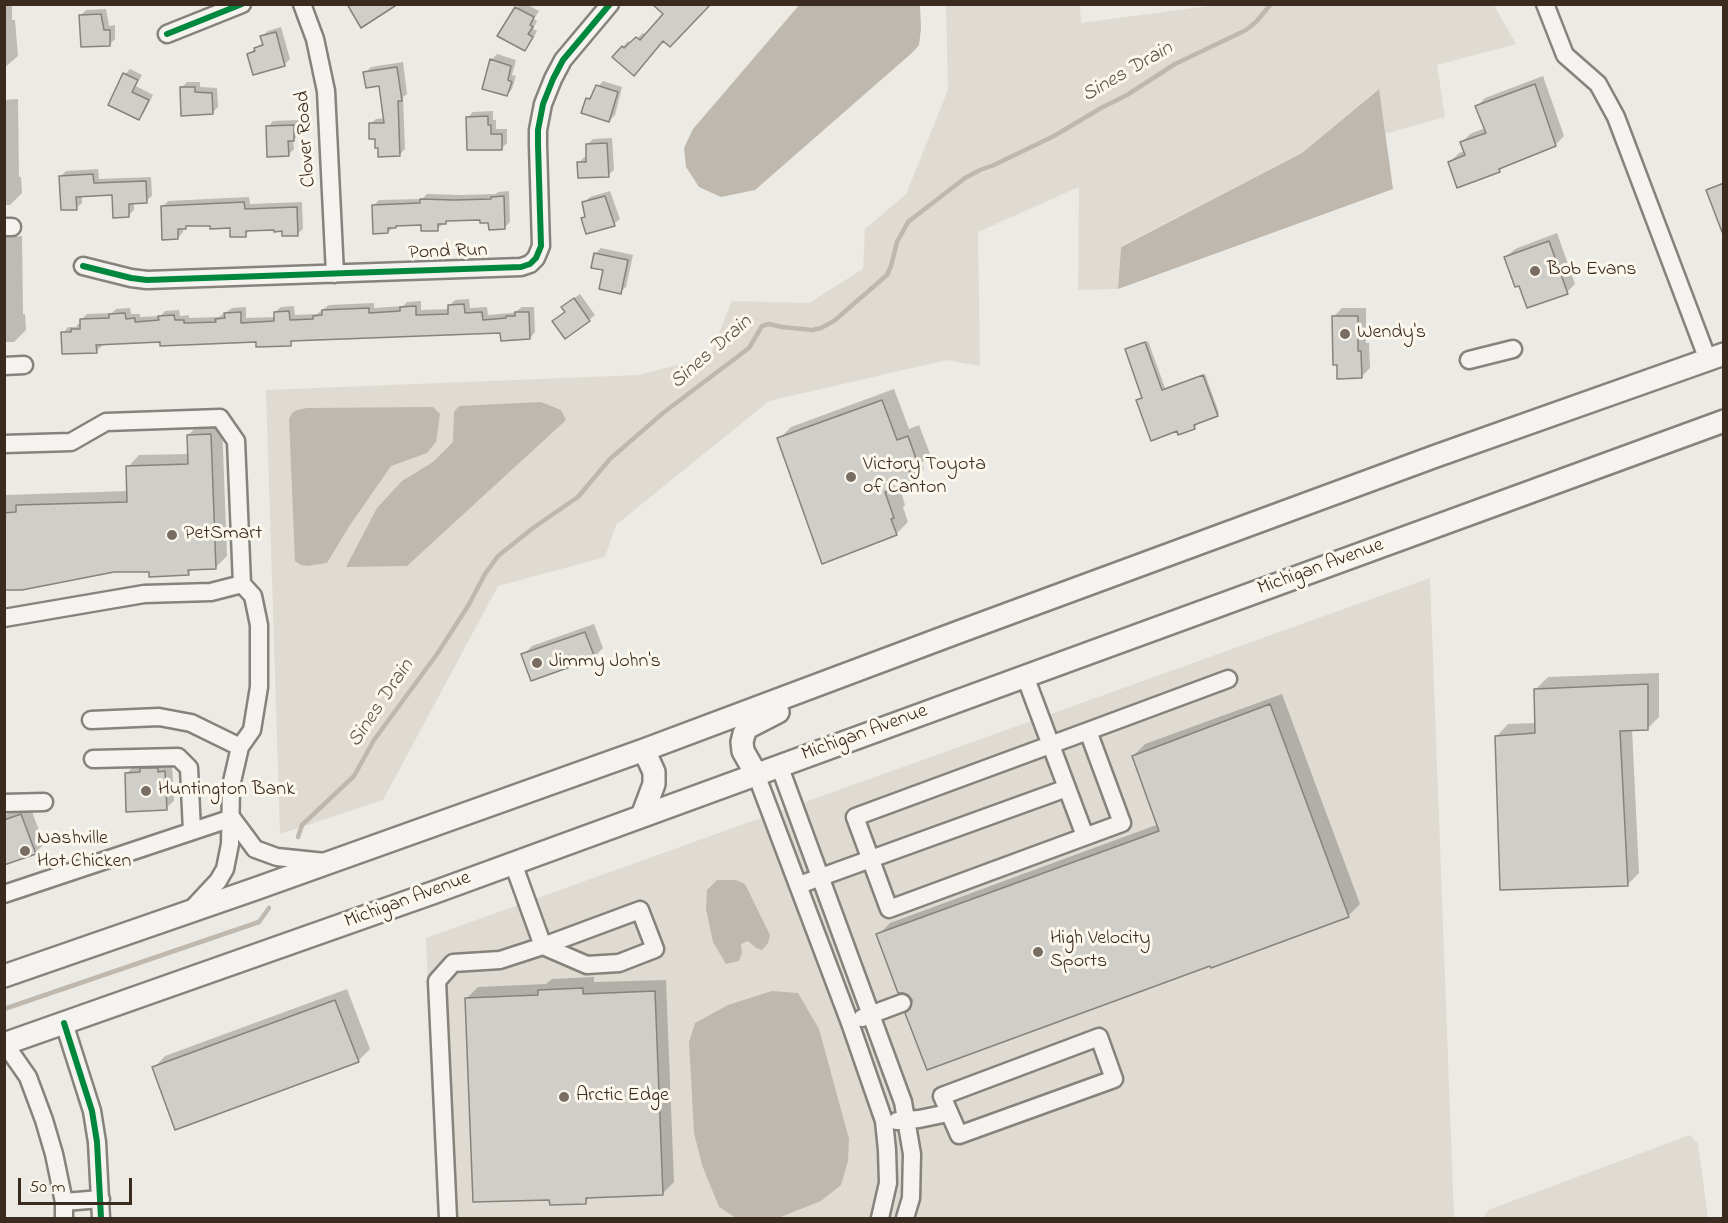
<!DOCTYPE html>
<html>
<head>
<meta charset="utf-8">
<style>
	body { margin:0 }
	#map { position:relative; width:1728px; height:1223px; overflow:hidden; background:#eceae4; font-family:"Indie Flower",sans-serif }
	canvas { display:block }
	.frame { position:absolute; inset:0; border:6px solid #3b2a1e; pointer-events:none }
	.scale { position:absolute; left:18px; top:1178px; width:114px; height:27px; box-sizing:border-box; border:3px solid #3b2a1e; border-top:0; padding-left:8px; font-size:18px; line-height:21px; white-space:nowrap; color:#3b2a1e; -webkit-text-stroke:4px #fbf7ec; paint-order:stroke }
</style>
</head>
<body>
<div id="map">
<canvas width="1728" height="1223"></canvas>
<div class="frame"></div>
<div class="scale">50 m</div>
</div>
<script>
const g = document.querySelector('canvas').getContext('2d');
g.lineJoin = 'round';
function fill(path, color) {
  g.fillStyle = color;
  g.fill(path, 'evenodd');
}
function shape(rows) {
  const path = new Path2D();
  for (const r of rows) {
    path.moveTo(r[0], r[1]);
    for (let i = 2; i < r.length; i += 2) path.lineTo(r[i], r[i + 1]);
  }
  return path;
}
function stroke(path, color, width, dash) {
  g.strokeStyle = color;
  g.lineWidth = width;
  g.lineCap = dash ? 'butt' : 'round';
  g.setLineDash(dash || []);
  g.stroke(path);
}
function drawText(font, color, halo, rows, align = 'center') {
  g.font = font + ' "Indie Flower",sans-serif';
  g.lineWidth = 6;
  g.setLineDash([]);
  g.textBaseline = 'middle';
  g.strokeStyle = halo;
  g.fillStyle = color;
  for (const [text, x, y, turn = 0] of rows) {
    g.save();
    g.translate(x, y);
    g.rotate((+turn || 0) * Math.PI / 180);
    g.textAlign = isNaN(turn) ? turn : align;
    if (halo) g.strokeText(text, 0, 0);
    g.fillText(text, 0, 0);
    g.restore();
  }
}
fill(shape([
	[1224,4,1494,5,1516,44,1437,65,1445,117,1385,134,1378,89,1302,153,1121,246,1118,289,1078,290,1079,187,978,232,980,366,947,360,769,401,616,525,605,557,498,586,383,800,280,834,266,390,639,375,710,356,732,301,809,303,863,269,865,229,906,194,948,90,946,5,1080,5,1081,23],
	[1430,578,1454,1218,437,1218,426,938],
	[1690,1135,1698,1144,1708,1218,1483,1218,1488,1210]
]), '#dfdbd2');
fill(shape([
	[800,4,920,5,921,29,919,45,913,52,755,190,721,197,699,187,686,167,684,148,693,129],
	[1379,89,1393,189,1118,289,1121,247,1302,153],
	[541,402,561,410,566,420,407,566,346,567,377,508,402,481,433,462,453,442,454,412,459,406],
	[433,407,440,414,436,442,427,453,391,466,350,525,327,563,307,566,301,565,295,561,289,419,292,413,297,410,307,408],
	[717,880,736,880,745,884,770,935,768,943,762,950,756,948,748,941,741,944,742,953,739,961,726,964,713,942,706,909,707,890],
	[772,991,798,993,819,1029,849,1139,848,1161,841,1185,821,1201,778,1218,736,1218,719,1207,702,1165,694,1133,689,1042,695,1023,728,1005]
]), '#bfb8ae');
fill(shape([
	[4,4,12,4,12,20,15,20,18,56,4,68],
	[520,4,526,4,539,11,534,19,537,21,533,29,537,31,530,44,525,49,499,35],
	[709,4,664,39,614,57,628,41,631,44,643,33,646,35,665,14],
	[106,9,109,26,115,25,115,39,110,44,81,15,86,10],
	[281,27,290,59,284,65,248,54,264,42,262,36,268,31],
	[497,54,516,60,512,75,516,76,512,89,507,95,491,60],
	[403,62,407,94,403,97,405,149,399,155,377,137,370,124,376,119,385,118,380,84,365,73,371,67],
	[130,69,142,75,136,86,153,95,144,113,139,118,125,74],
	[1543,76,1564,136,1555,145,1505,165,1499,171,1450,162,1459,153,1465,151,1462,142,1470,134,1485,128,1477,106,1485,98],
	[603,81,622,87,615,115,609,121,588,99],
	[187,82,200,82,200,87,217,88,218,107,212,113,181,88],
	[18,99,19,177,21,177,22,193,10,205,4,205,4,100],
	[493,111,493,120,496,120,496,129,507,129,507,143,502,148,468,117,473,112],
	[299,120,299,134,293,140,294,149,288,155,268,127,273,121],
	[612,138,614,170,608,175,579,163,584,157,588,157,587,145,593,139],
	[98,169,99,179,151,177,152,196,146,201,134,202,134,210,129,215,114,194,82,195,82,203,76,208,61,176,66,171],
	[509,191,510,222,505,227,481,219,448,220,437,229,422,224,397,225,388,232,373,206,379,200,422,199,427,194,461,195,496,194,498,192],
	[610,191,620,219,614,224,583,218,586,215,584,203,590,197],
	[249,197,250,204,302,202,303,229,297,234,275,228,251,229,245,235,231,226,212,224,187,225,183,228,183,232,178,238,162,207,168,201],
	[1557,233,1575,284,1567,292,1520,284,1506,257,1515,249],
	[22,236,23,314,25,314,26,330,14,342,4,342,4,237],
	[601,248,633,255,626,287,620,292,595,254],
	[580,294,595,315,589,320,554,321,566,311,563,307],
	[469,299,470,308,487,307,488,315,512,313,517,311,522,307,534,307,535,332,530,338,502,331,295,340,290,344,257,340,161,341,102,343,102,346,96,351,63,333,68,327,76,327,78,324,82,324,81,320,87,314,112,313,116,309,130,308,131,314,140,314,140,317,161,316,165,311,179,310,180,316,189,315,189,318,219,317,232,308,246,307,246,318,275,317,275,312,281,307,294,306,295,315,317,314,329,305,374,303,374,308,403,306,407,302,421,301,421,310,450,309,449,306,455,300],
	[1342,308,1366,308,1366,343,1369,343,1370,368,1361,377,1333,317],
	[1148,341,1165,388,1205,374,1219,413,1217,415,1196,423,1197,425,1194,428,1178,429,1138,400,1143,397,1126,350,1129,347],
	[894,389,909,429,919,425,930,454,922,463,924,469,912,481,899,485,905,505,903,507,908,522,896,534,779,439,791,427],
	[222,423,227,556,215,568,193,568,188,574,114,570,4,590,4,467,6,467,6,495,128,491,128,467,139,455,189,454,188,435,200,424],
	[594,624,603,648,594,657,523,655,532,646],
	[1659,673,1659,717,1647,729,1632,729,1639,873,1627,885,1497,736,1508,724,1537,723,1536,689,1548,677],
	[1282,694,1360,904,1348,916,1211,964,912,1008,914,1000,878,935,890,923,1159,824,1133,756,1145,744],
	[172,764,174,801,166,808,126,774,134,766],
	[30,806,44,844,35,853,4,863,4,815],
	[594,977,594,982,666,980,674,1182,662,1194,591,1196,585,1202,466,999,478,987,546,984,552,979],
	[347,989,370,1049,358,1061,154,1068,165,1056]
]), '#0003');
stroke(shape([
	[298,837,302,825,354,776,374,740,437,654,468,606,485,574,498,556,533,528,578,497,610,459,663,413,749,348,762,326,769,324,782,327,812,330,821,328,834,321,887,275,891,266,897,242,908,222,965,178,980,170,994,165,1054,136,1101,108,1127,95,1175,64,1246,30,1256,22,1271,4],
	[4,1009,259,922,269,908]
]), '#bfb8ae', 4.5);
const building = shape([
	[347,4,398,4,361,28,347,4],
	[652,4,711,4,670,47,663,41,634,76,612,57,622,46,624,48,636,37,640,40,663,14,652,4],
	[515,7,534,17,530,25,533,27,528,34,533,37,525,51,497,36,515,7],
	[101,14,104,30,110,30,110,46,81,47,79,15,101,14],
	[276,32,285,66,253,75,247,54,255,51,254,48,263,45,260,36,276,32],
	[490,59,511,66,508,80,512,82,507,96,482,89,490,59],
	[397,67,402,101,398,101,400,156,378,157,378,148,375,148,375,139,369,139,369,123,384,123,379,86,366,88,363,72,397,67],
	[123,73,138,80,132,92,149,100,139,120,108,105,123,73],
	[1535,84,1556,146,1499,169,1500,172,1457,188,1448,162,1465,155,1460,142,1486,133,1475,106,1535,84],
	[596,85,618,92,609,122,581,113,586,98,590,99,596,85],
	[180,87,195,87,195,92,212,93,213,114,181,116,180,87],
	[488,116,488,125,491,125,491,134,502,134,502,150,467,150,466,117,488,116],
	[294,125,294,141,288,141,289,156,267,157,266,126,294,125],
	[607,143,609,177,578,178,577,162,586,162,586,144,607,143],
	[93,174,94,183,146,181,147,203,129,204,129,217,113,218,112,195,76,197,77,210,61,210,59,176,93,174],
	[1724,183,1724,232,1722,232,1706,190,1724,183],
	[504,196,505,229,489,230,488,223,480,223,480,220,446,221,446,224,438,224,438,231,421,231,421,225,396,226,396,228,388,228,388,233,373,234,372,205,420,203,420,199,454,200,491,199,491,197,504,196],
	[605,196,615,226,586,234,581,218,585,217,582,202,605,196],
	[244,202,245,209,297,207,298,236,282,236,282,231,274,232,274,230,246,231,246,237,230,237,230,228,210,229,210,226,186,226,186,229,178,229,178,239,162,240,161,206,244,202],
	[1549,241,1568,294,1527,308,1519,286,1515,287,1504,257,1549,241],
	[594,253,628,260,621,294,599,289,603,270,591,268,594,253],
	[574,298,590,321,565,339,552,321,565,312,561,307,574,298],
	[464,304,465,313,482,312,483,320,506,318,506,316,515,316,515,312,529,312,530,339,501,341,500,333,291,341,291,346,256,347,256,342,160,346,160,342,96,345,97,353,62,354,61,332,71,332,71,329,80,329,80,319,109,318,109,314,125,313,126,319,135,318,135,322,159,320,158,316,174,315,175,320,184,320,184,323,216,322,215,319,225,318,224,313,241,312,241,323,274,321,274,312,289,311,290,320,313,319,313,316,322,315,322,310,369,308,369,313,400,311,400,307,416,306,416,315,448,314,448,305,464,304],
	[1332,316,1358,316,1358,351,1361,351,1362,378,1337,379,1337,365,1333,365,1332,316],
	[1145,342,1162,390,1203,375,1218,416,1194,425,1195,429,1178,435,1177,431,1151,441,1136,400,1142,398,1125,349,1145,342],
	[882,400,897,440,908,436,919,467,909,471,913,482,885,492,894,518,891,519,897,535,822,564,777,438,882,400],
	[211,434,216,569,188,570,189,575,149,577,149,572,114,572,22,590,4,590,4,513,16,512,16,505,127,502,126,466,188,464,187,435,211,434],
	[585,632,595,658,531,681,521,654,585,632],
	[1648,684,1648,730,1620,731,1628,886,1500,890,1495,736,1535,733,1534,689,1648,684],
	[1270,704,1349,917,1211,968,1210,966,927,1070,905,1013,910,1009,912,1000,908,995,903,993,898,993,876,934,1159,831,1132,756,1270,704],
	[140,768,158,768,158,772,165,771,167,810,126,812,125,773,140,772,140,768],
	[21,814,36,854,4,865,4,820,21,814],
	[583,988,583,994,655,991,663,1195,586,1198,586,1204,550,1205,549,1200,473,1202,465,998,538,995,538,990,583,988],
	[335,1000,359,1062,175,1130,152,1067,335,1000]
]);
fill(building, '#d0cec9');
stroke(building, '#86827c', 1.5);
const minor = shape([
	[302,4,315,39,326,91,335,274],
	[1545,4,1565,55,1598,84,1616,117,1708,360],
	[167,34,242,4],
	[4,227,12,227],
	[83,266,131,278,147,280,521,267,530,264,536,258,541,246,538,145,538,130,543,104,553,79,563,60,610,4],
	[1469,360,1513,349],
	[4,366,24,365],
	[4,444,71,442,106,422,220,418,236,441,242,584,253,596,259,625,259,687,252,730,240,747,231,786,230,844,225,869,218,881,190,911],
	[4,618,144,594,211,592,242,584],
	[1025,676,1085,836],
	[91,720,159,717,191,723,240,747],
	[1088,731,1122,823,889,909,855,817,1088,731],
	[1088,731,1228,679],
	[93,759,178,757,189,768,192,831],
	[779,765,903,1102,912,1154,911,1198,905,1218],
	[756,774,850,1023,884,1121,887,1150,888,1183,880,1218],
	[4,803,44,802],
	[232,818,255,849,277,857,325,862],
	[799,885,1067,788],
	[4,894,232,818],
	[640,910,655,949,619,963,587,965,543,946,640,910],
	[862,1018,902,1003],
	[64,1023,92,1111,97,1142,101,1218],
	[1099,1037,1114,1079,959,1135,942,1096,1099,1037],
	[5,1044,28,1077,44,1120,54,1154,64,1202,64,1218],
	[897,1121,919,1119,948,1113],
	[64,1202,101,1199],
	[448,1218,437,981,453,963,500,960,543,946,513,863]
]);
const major = shape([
	[756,774,743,751,742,742,744,734,747,728,778,712],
	[642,816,654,784,654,772,644,750],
	[4,976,255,889,644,750,956,633,1436,456,1724,354],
	[4,1044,435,892,1724,421]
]);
stroke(minor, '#86827c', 21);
stroke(major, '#86827c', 26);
stroke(minor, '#f4f3ef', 16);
stroke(major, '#f4f3ef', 21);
stroke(shape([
	[167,34,242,4],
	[83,266,131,278,147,280,521,267,530,264,536,258,541,246,538,145,538,130,543,104,553,79,563,60,610,4],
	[64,1023,92,1111,97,1142,101,1218]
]), '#00873e', 6);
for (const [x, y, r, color] of [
	[1535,271,6,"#796d63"],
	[1345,334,6,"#796d63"],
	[851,477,6,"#796d63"],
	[172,535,6,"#796d63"],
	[537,663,6,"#796d63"],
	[146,791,6,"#796d63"],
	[25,851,6,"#796d63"],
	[1038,952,6,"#796d63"],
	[564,1097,6,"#796d63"]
]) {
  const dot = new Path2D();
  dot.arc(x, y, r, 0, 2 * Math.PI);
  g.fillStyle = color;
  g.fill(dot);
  stroke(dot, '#fbf7ec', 2);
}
drawText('20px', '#3b2a1e', '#fbf7ec', [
	["Clover Road",307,139,-94],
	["Pond Run",448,253,-2],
	["Michigan Avenue",1321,568,-20],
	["Michigan Avenue",865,734,-20],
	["Michigan Avenue",408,901,-20]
]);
drawText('20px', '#3b2a1e', '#fbf7ec', [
	["Bob Evans",1547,271],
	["Wendy's",1357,334],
	["Victory Toyota",863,466],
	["of Canton",863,489],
	["PetSmart",184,535],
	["Jimmy John's",549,663],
	["Huntington Bank",158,791],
	["Nashville",37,840],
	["Hot Chicken",37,863],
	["High Velocity",1050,940],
	["Sports",1050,963],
	["Arctic Edge",576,1097]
], 'left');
drawText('italic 21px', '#635448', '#fbf7ec', [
	["Sines Drain",1128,73,-30],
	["Sines Drain",712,353,-41],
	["Sines Drain",382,704,-56]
]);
</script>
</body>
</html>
